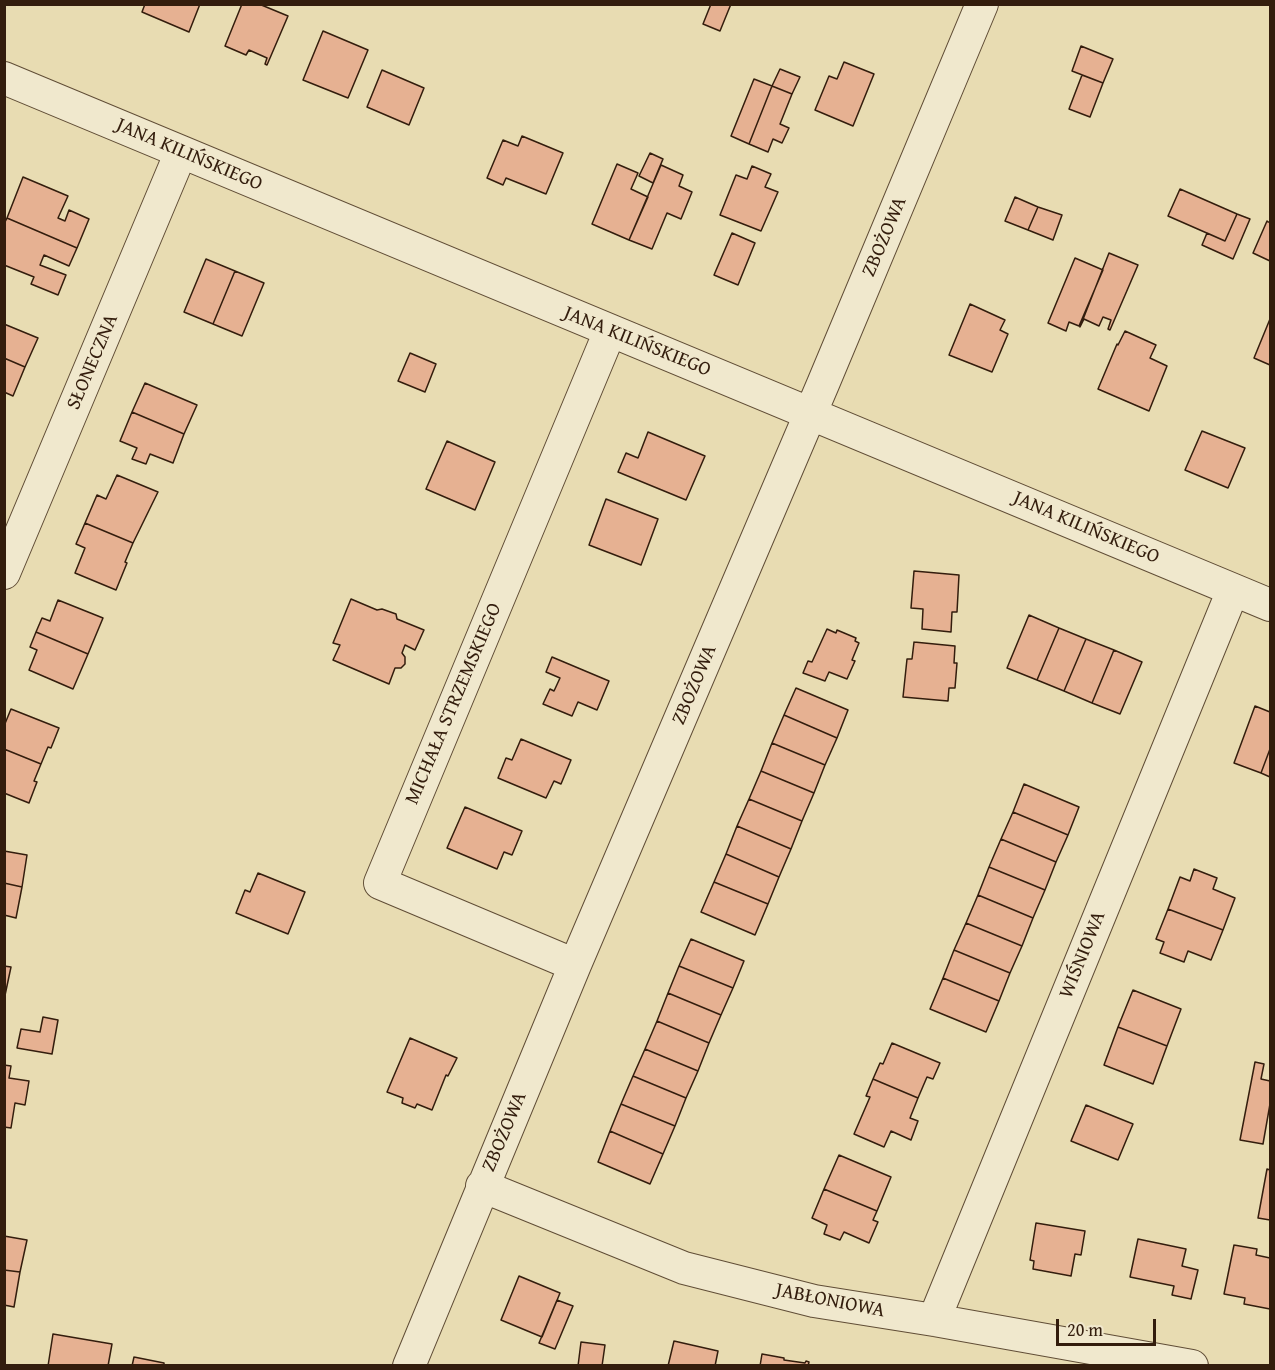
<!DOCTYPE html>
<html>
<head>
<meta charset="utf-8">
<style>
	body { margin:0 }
	#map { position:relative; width:1275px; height:1370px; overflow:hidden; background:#e8dcb2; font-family:"Gentium Book Plus",serif }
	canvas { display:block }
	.frame { position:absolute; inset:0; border:6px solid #331d0d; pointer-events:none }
	.scale { position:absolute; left:1056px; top:1319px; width:100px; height:27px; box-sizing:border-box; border:3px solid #331d0d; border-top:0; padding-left:8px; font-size:18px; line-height:21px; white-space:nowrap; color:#331d0d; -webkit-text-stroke:4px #f0e8cd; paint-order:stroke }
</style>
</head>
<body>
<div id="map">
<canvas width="1275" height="1370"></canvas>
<div class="frame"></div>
<div class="scale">20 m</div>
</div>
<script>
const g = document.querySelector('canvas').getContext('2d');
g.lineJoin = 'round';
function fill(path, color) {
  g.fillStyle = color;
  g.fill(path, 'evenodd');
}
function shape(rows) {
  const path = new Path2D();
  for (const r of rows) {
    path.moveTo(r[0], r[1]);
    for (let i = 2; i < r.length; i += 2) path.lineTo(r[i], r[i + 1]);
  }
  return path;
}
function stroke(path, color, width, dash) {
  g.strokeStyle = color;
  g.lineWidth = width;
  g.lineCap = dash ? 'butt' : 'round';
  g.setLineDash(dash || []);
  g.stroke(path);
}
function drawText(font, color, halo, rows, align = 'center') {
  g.font = font + ' "Gentium Book Plus",serif';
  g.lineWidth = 4.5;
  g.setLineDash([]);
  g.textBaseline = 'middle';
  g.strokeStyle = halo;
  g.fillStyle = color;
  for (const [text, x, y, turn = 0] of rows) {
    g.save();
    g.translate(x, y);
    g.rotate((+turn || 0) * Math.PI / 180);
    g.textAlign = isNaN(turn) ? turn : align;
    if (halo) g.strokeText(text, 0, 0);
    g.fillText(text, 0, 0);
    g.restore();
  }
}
const building = shape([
	[145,4,200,4,189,32,142,12,145,4],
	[242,4,259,4,288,16,267,65,265,64,267,58,249,50,246,55,225,46,242,4],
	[711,4,731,4,720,31,703,24,711,4],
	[323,31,368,50,348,98,303,80,323,31],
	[1081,46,1113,59,1103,83,1072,71,1081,46],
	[844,62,874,74,853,126,815,110,829,76,837,79,844,62],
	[780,69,800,77,792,94,772,86,780,69],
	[382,70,424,88,409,125,367,107,382,70],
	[1082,75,1103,83,1090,117,1069,109,1082,75],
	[754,79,772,86,749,144,731,136,754,79],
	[772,86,792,94,780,124,789,128,782,143,773,139,768,152,749,144,772,86],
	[522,136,563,153,546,194,506,178,503,185,487,178,503,140,518,146,522,136],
	[650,153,663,159,653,183,639,176,650,153],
	[617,164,638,173,631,189,648,197,629,240,592,224,617,164],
	[661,165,683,175,679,186,692,192,681,219,667,213,652,249,629,240,661,165],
	[752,166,771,174,765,187,778,192,761,231,720,215,736,175,747,179,752,166],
	[23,177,68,196,58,218,65,221,69,210,89,219,77,248,7,218,23,177],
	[1180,189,1237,214,1225,241,1168,216,1180,189],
	[1015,197,1038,207,1028,230,1005,221,1015,197],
	[1038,207,1062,215,1053,240,1028,230,1038,207],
	[1237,214,1250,219,1233,259,1202,245,1207,233,1225,241,1237,214],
	[7,218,77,248,69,266,44,255,40,265,66,275,58,295,31,284,34,277,4,265,4,224,7,218],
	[1267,221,1270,223,1270,261,1253,253,1267,221],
	[732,233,755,243,738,285,714,275,732,233],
	[1109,253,1138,265,1110,330,1108,329,1111,320,1103,317,1099,326,1084,319,1080,327,1109,253],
	[1075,258,1103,270,1079,326,1069,322,1066,331,1048,323,1075,258],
	[206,259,235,271,213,324,184,312,206,259],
	[235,271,264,283,242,336,213,324,235,271],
	[970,304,1005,320,1000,330,1008,334,992,372,949,355,970,304],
	[1270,319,1270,365,1254,358,1270,319],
	[4,324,38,338,25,367,4,358,4,324],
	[1125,331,1156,345,1150,358,1167,366,1149,411,1098,389,1117,344,1118,345,1125,331],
	[410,353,436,364,425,392,398,381,410,353],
	[4,358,25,367,13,396,4,392,4,358],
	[145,383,197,405,184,434,132,412,145,383],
	[132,412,184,434,173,463,150,454,146,464,132,459,137,448,120,441,132,412],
	[1202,431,1245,448,1228,488,1185,470,1202,431],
	[648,432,705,456,686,500,618,472,626,453,638,458,648,432],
	[447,441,495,462,475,510,426,489,447,441],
	[117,475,158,492,133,543,85,523,97,495,106,499,117,475],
	[606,499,658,519,641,565,589,545,606,499],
	[85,523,133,543,125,562,127,563,116,590,75,573,85,548,76,544,85,523],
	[914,571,959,575,957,612,952,612,951,632,922,629,923,609,911,608,914,571],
	[351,599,377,610,382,609,396,614,397,619,424,630,415,650,405,645,402,653,405,657,405,664,401,668,395,668,389,684,333,660,340,645,333,643,351,599],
	[58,600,103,618,88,654,36,632,42,618,50,621,58,600],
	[1029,615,1059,628,1037,680,1007,668,1029,615],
	[1059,628,1086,639,1064,691,1037,680,1059,628],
	[827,629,836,633,837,630,856,638,855,641,859,643,852,660,855,661,847,679,829,672,825,681,803,673,808,661,812,662,827,629],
	[36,632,88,654,73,689,29,670,37,650,30,647,36,632],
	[1086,639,1114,650,1092,703,1064,691,1086,639],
	[914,642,955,646,954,663,957,663,955,688,949,688,948,701,903,697,907,659,912,659,914,642],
	[1114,650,1142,662,1120,714,1092,703,1114,650],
	[552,657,609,681,597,710,578,702,572,716,543,704,550,689,554,691,560,678,546,672,552,657],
	[796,688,848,710,837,738,784,715,796,688],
	[1255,706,1270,712,1270,749,1261,773,1234,763,1255,706],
	[11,709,59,728,51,748,48,747,41,764,4,749,4,726,11,709],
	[784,715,837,738,825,765,772,743,784,715],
	[521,739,571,760,561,784,554,781,546,798,498,778,506,758,512,760,521,739],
	[772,743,825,765,814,793,761,771,772,743],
	[4,749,41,764,34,781,37,782,29,803,4,793,4,749],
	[1270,749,1270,777,1261,773,1270,749],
	[761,771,814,793,802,821,749,799,761,771],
	[1024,784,1079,807,1068,835,1013,812,1024,784],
	[749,799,802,821,791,849,737,826,749,799],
	[465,807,522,831,512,855,504,852,497,869,447,848,465,807],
	[1013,812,1068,835,1056,862,1001,839,1013,812],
	[737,826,791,849,779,877,726,854,737,826],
	[1001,839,1056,862,1045,890,989,867,1001,839],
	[4,851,27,855,22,887,4,883,4,851],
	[726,854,779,877,768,904,714,882,726,854],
	[989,867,1045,890,1033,918,978,895,989,867],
	[1194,869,1217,878,1213,889,1235,898,1223,930,1168,909,1180,877,1190,881,1194,869],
	[258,873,305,892,288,934,236,913,245,890,250,892,258,873],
	[714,882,768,904,755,935,701,912,714,882],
	[4,883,22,887,16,918,4,915,4,883],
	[978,895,1033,918,1022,946,966,923,978,895],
	[1168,909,1223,930,1211,960,1188,951,1184,962,1160,953,1164,942,1156,939,1168,909],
	[966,923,1022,946,1010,973,954,950,966,923],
	[691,939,744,961,733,988,679,966,691,939],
	[954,950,1010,973,999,1001,943,978,954,950],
	[4,966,11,967,4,1000,4,966],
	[679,966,733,988,721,1015,668,993,679,966],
	[943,978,999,1001,986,1032,930,1009,943,978],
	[1133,990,1181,1009,1167,1046,1118,1027,1133,990],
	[668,993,721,1015,709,1043,657,1021,668,993],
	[43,1017,58,1020,52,1054,17,1048,21,1029,40,1032,43,1017],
	[657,1021,709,1043,698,1071,645,1049,657,1021],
	[1118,1027,1167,1046,1153,1084,1104,1065,1118,1027],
	[410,1038,457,1058,448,1076,446,1075,432,1110,417,1104,415,1108,402,1103,403,1098,387,1092,410,1038],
	[892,1043,940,1063,933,1079,927,1077,918,1098,873,1079,880,1063,883,1064,892,1043],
	[645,1049,698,1071,686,1098,633,1076,645,1049],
	[1255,1062,1264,1064,1261,1079,1270,1081,1270,1104,1263,1144,1240,1140,1255,1062],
	[4,1065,11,1066,9,1078,29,1081,25,1105,15,1103,11,1128,4,1127,4,1065],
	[633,1076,686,1098,675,1126,621,1104,633,1076],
	[873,1079,918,1098,910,1118,918,1121,911,1140,891,1131,884,1147,854,1134,870,1097,866,1096,873,1079],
	[621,1104,675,1126,663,1154,610,1131,621,1104],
	[1086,1105,1133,1124,1118,1160,1071,1141,1086,1105],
	[610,1131,663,1154,650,1184,598,1162,610,1131],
	[839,1155,891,1177,877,1211,824,1189,839,1155],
	[1267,1169,1270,1170,1270,1220,1258,1218,1267,1169],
	[824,1189,877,1211,873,1220,878,1222,869,1243,844,1232,840,1240,824,1234,827,1225,812,1218,824,1189],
	[1036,1223,1085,1231,1081,1255,1075,1254,1071,1276,1033,1269,1034,1261,1030,1260,1036,1223],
	[4,1236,27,1240,20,1272,4,1270,4,1236],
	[1138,1239,1186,1249,1182,1266,1198,1270,1191,1299,1172,1295,1174,1286,1130,1277,1138,1239],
	[1234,1245,1257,1249,1256,1255,1270,1258,1270,1309,1244,1304,1245,1298,1224,1294,1234,1245],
	[4,1270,20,1272,14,1307,4,1305,4,1270],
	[519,1276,560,1293,542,1337,501,1320,519,1276],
	[557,1300,573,1306,555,1349,539,1343,557,1300],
	[53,1334,112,1344,108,1366,48,1366,53,1334],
	[674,1341,718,1351,715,1366,668,1366,674,1341],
	[581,1342,605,1345,602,1366,578,1366,581,1342],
	[762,1354,784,1358,784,1360,805,1363,806,1361,809,1362,808,1366,760,1366,762,1354],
	[134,1357,164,1363,164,1366,132,1366,134,1357]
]);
fill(building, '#e6b192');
stroke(building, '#331d0d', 1.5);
const street = shape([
	[4,78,1270,605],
	[4,573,181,152],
	[575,965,380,883,610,331],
	[482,1186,684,1268,814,1301,934,1320,1192,1366],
	[934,1320,1233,590],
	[409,1366,575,965,823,384,982,4]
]);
stroke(street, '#604d36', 34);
stroke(street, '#f0e8cd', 32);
drawText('20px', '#331d0d', '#f0e8cd', [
	["JANA KILIŃSKIEGO",189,155,23],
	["ZBOŻOWA",885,237,-67],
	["JANA KILIŃSKIEGO",637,342,22],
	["SŁONECZNA",93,362,-67],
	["JANA KILIŃSKIEGO",1086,528,23],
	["ZBOŻOWA",695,685,-67],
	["MICHAŁA STRZEMSKIEGO",454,704,-67],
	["WIŚNIOWA",1083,955,-68],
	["ZBOŻOWA",505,1132,-67],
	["JABŁONIOWA",830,1301,11]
]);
</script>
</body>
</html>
